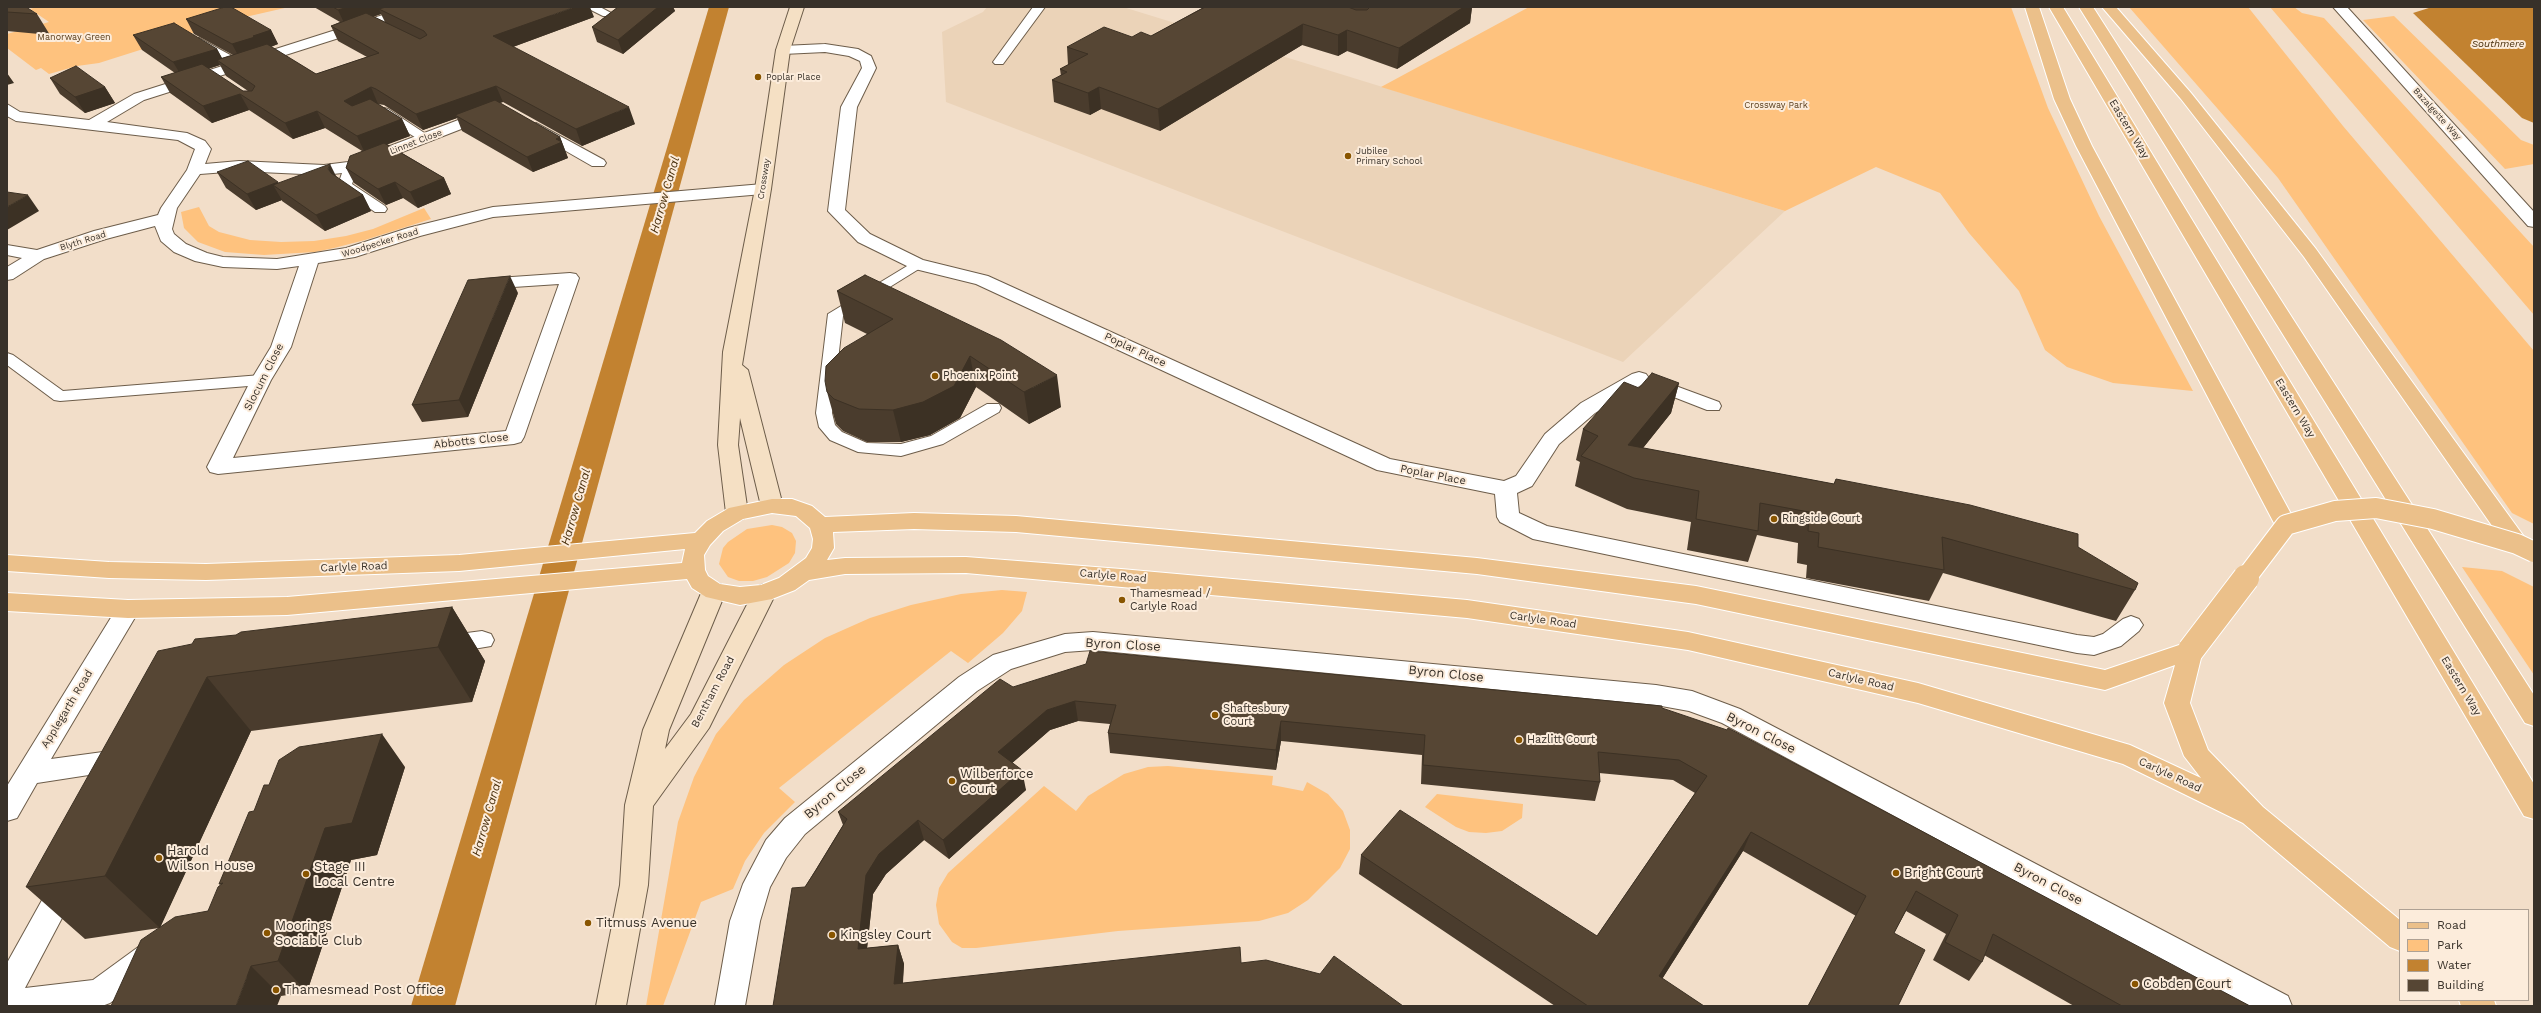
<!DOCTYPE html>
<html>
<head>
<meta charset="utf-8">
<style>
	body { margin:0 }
	#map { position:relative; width:2541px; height:1013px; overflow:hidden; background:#f2dec9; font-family:"Work Sans",sans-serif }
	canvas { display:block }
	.frame { position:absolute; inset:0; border:8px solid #383129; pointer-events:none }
	.legend { position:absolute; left:2399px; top:909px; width:130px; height:92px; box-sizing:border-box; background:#fcecdb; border:1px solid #aea194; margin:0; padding:5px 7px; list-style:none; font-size:12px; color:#383129 }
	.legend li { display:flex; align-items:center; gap:8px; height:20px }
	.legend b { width:20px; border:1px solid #aea194 }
</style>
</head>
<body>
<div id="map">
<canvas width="2541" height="1013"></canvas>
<div class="frame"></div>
<ul class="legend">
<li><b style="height:5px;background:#ebc08a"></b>Road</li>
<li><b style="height:11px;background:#fec27e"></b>Park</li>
<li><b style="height:11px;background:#c28230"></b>Water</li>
<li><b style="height:11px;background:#564634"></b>Building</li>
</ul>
</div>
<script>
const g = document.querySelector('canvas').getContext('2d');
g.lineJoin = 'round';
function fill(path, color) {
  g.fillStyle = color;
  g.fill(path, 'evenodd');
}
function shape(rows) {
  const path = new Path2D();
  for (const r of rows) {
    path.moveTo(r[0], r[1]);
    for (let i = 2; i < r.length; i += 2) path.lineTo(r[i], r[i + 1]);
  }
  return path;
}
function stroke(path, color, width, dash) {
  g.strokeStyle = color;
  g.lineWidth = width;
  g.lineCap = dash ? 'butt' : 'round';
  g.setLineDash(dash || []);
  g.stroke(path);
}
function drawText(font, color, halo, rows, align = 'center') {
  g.font = font + ' "Work Sans",sans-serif';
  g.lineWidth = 4;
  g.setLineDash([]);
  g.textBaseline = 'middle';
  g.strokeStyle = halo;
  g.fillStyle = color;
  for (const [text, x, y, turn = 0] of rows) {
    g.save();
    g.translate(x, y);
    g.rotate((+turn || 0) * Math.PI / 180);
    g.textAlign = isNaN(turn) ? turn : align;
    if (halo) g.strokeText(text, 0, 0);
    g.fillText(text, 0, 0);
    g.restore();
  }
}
fill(shape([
	[987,7,1123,7,1785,211,1623,362,946,102,942,32,983,12]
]), '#ebd3b8');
fill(shape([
	[36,7,289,7,241,18,99,63,77,66,49,74,41,68,36,70,7,48,7,34,49,22,30,9],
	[1529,7,2011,7,2048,108,2099,216,2193,391,2113,383,2067,367,2045,350,2019,291,1969,233,1940,193,1876,167,1785,211,1381,87],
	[2129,7,2248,7,2343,126,2534,351,2534,524,2512,513,2278,178],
	[2270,7,2294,7,2302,13,2324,18,2534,247,2534,315],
	[2394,16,2521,140,2534,145,2534,164,2505,169,2363,20],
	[199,207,209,226,219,232,250,240,281,242,314,241,346,236,373,229,424,208,431,219,365,240,334,248,315,252,264,255,225,252,198,242,184,228,181,212],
	[772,525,782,527,792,533,796,541,795,553,789,563,767,577,753,581,739,581,728,577,719,564,723,548,728,542,747,529],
	[2462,567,2502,571,2534,587,2534,675],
	[1002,590,1027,592,1022,611,1003,633,968,663,951,651,779,788,795,802,764,833,745,861,733,889,701,902,663,1006,646,1006,678,822,694,777,716,734,744,700,784,665,825,638,870,618,911,605,961,594],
	[1168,766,1273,776,1272,785,1303,791,1307,782,1328,794,1343,811,1350,830,1350,849,1340,868,1308,900,1288,913,1259,921,1118,931,976,948,962,948,952,942,939,924,936,905,939,888,948,873,1044,786,1076,811,1088,796,1124,774,1148,767],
	[1437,794,1523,804,1522,818,1502,831,1486,833,1469,832,1456,827,1425,807]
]), '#fec27e');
fill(shape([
	[2432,7,2534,7,2534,123,2522,118,2413,13]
]), '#c28230');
fill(shape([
	[709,7,729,7,455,1006,411,1006,709,7]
]), '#c28230');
const lane = shape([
	[585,7,600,7,613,14,611,16,603,16,585,7],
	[1033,7,1045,7,1003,64,995,64,993,62,1033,7],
	[199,38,243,62,245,65,243,68,235,68,195,43,193,41,199,38],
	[384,108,388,109,432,138,431,141,421,141,380,115,378,112,380,109,384,108],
	[351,163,358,167,352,184,385,206,387,209,385,212,375,212,340,188,338,185,344,167,351,163],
	[917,260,922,261,924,264,922,267,843,316,832,413,835,425,842,432,867,443,901,444,931,436,987,404,999,404,1001,408,999,412,943,444,901,456,858,452,830,440,819,427,816,413,828,314,917,260],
	[7,353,13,355,63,391,261,375,269,380,261,385,60,401,54,400,7,365,7,353],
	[1654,378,1719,402,1721,406,1719,410,1707,410,1648,387,1646,383,1648,379,1654,378]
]);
const street = shape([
	[408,7,429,7,427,10,144,100,107,122,187,133,205,141,211,149,205,164,239,161,324,165,348,162,482,111,492,111,495,114,492,117,351,172,324,175,239,171,200,174,177,208,172,229,174,234,186,244,207,253,223,257,277,259,346,248,408,228,493,207,763,184,771,189,763,194,493,217,420,236,355,257,318,263,291,347,271,380,233,458,506,431,559,284,483,289,477,288,474,284,477,280,483,279,570,273,576,274,579,278,524,437,521,442,514,444,218,474,210,472,207,467,251,380,271,347,299,266,277,269,223,267,195,261,174,252,161,241,155,226,106,239,44,259,13,279,7,280,7,267,22,258,7,255,7,245,37,250,94,231,158,215,161,208,187,170,195,149,178,140,16,121,7,116,7,104,20,112,89,120,134,94,408,7],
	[2333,7,2347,7,2534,212,2534,227,2528,226,2333,7],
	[825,44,858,49,871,56,876,68,857,107,845,210,870,234,923,260,988,276,1390,459,1504,481,1516,476,1545,434,1581,403,1632,374,1639,372,1646,374,1649,378,1646,382,1595,413,1559,444,1532,486,1517,493,1519,513,1547,526,2077,635,2094,637,2103,634,2123,619,2131,616,2139,619,2143,625,2139,631,2121,646,2094,655,2077,653,1533,539,1500,522,1497,517,1495,494,1377,470,976,284,911,268,858,242,828,211,841,107,862,68,860,61,849,56,825,52,783,54,776,50,783,46,825,44],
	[536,123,604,160,606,163,604,166,592,166,531,131,528,128,536,123],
	[128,600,136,603,140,609,51,759,125,749,134,752,138,760,134,768,37,783,17,818,7,821,7,786,120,603,128,600],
	[482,631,491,634,494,640,491,646,444,654,435,652,432,645,435,638,444,636,482,631],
	[1093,632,1656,685,1692,691,1740,709,2288,996,2292,1006,2247,1006,1722,723,1689,711,1656,705,1093,650,1065,652,1011,669,977,691,805,834,786,858,770,887,760,921,745,1006,715,1006,730,921,743,884,766,840,785,818,959,677,993,655,1065,634,1093,632],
	[66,871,76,875,80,884,25,988,93,980,141,945,151,941,161,945,166,955,161,965,110,1003,102,1006,7,1006,7,963,56,875,66,871]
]);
const secondary = shape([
	[790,7,804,7,790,50,771,189,742,365,748,370,783,506,780,511,772,513,764,511,761,506,740,418,738,445,748,513,745,518,737,521,729,518,726,513,718,445,723,352,755,189,776,50,790,7],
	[714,582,722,585,726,591,669,730,665,749,691,714,756,587,764,584,772,587,776,593,709,728,653,806,648,885,626,1006,596,1006,620,885,625,805,643,730,702,591,706,585,714,582]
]);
const primary = shape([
	[2025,7,2039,7,2070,99,2092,146,2297,525,2294,530,2286,533,2278,530,2275,525,2076,146,2054,99,2025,7],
	[2049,7,2063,7,2534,784,2534,819,2524,816,2049,7],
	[2079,7,2093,7,2534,695,2534,726,2525,723,2079,7],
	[2102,7,2116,7,2191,93,2316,249,2525,538,2528,544,2525,550,2517,552,2509,550,2304,257,2181,99,2102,7],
	[772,499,792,499,812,506,825,517,914,513,1016,516,1477,558,1696,586,2105,670,2191,641,2200,643,2203,650,2190,703,2208,750,2263,807,2400,920,2400,951,2390,947,2243,823,2123,764,1918,703,1688,650,1467,618,966,573,845,574,809,580,795,590,772,599,740,605,706,597,692,588,687,579,287,615,128,618,7,611,7,593,128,600,287,597,682,563,685,549,459,571,206,580,109,578,7,571,7,555,109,562,206,564,459,555,695,533,707,521,729,508,772,499],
	[772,513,796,516,810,528,813,539,812,548,806,558,779,578,761,585,740,587,720,584,708,576,705,570,704,555,710,545,723,531,743,519,772,513],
	[914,529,1016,532,1477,574,1696,604,2105,690,2175,665,2164,703,2184,756,2201,778,2130,745,1918,683,1688,632,1467,600,1121,569,966,557,845,558,827,560,834,548,833,532,914,529],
	[2459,1000,2494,1000,2496,1006,2461,1006,2459,1000]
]);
stroke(lane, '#6d5d4a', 2);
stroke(street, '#6d5d4a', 2);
stroke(secondary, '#6d5d4a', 2);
stroke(primary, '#fff', 2);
fill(lane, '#fff');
fill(street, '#fff');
fill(secondary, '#f5e0c4');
fill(primary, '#ebc08a');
const primaryBridgeFar1 = shape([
	[2245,579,2286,525,2335,511,2376,508,2433,519,2517,544,2534,552]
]);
const primaryBridge = shape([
	[2191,650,2246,578]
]);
stroke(primaryBridgeFar1, '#fff', 22, []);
stroke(primaryBridge, '#fff', 28, []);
stroke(primaryBridgeFar1, '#ebc08a', 20);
stroke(primaryBridge, '#ebc08a', 26);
fill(shape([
	[7,7,37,14,50,35,7,31],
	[314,7,381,7,382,8,594,17,513,47,635,124,582,146,503,102,499,103,560,137,568,158,533,172,462,131,457,118,423,130,384,105,378,104,402,119,410,136,387,144,444,178,451,194,418,208,403,198,386,205,354,183,346,168,362,151,325,128,293,139,249,110,212,123,170,93,161,77,175,73,142,50,133,35,217,49,222,58,233,55,194,34,186,19,271,30,278,44,271,47,316,74,367,57,338,41,331,26,340,22],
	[381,14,385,22,373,17],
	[220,65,226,76,248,91,243,91,208,69],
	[618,7,673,7,675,11,623,54,597,42,592,27],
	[1198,7,1472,7,1470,23,1397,69,1347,51,1338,56,1302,45,1160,131,1101,109,1090,115,1054,102,1052,80,1061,76,1060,69,1068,65,1067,47,1132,37,1151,36,1202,8],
	[50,78,105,87,115,103,85,113,60,94],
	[217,172,279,183,337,178,363,195,371,211,325,231,282,201,282,200,256,210,226,188],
	[865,275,1061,407,1029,424,976,387,960,418,930,435,901,442,867,442,843,431,836,424,827,392,867,334,845,323,837,291],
	[518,293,468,417,422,422,412,405],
	[1679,383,1671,413,1643,448,1834,484,1836,479,2078,547,2135,590,2116,621,1943,573,1929,601,1806,578,1807,565,1797,563,1798,543,1757,535,1748,562,1687,550,1691,522,1627,509,1575,486,1580,462,1576,460,1583,429,1639,388],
	[452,607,485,661,472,702,251,731,160,927,208,911,221,885,219,884,254,811,405,767,377,855,351,860,307,992,281,996,159,928,85,939,26,887,236,635],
	[1013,687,1662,708,2250,1006,2074,1006,1984,955,1982,962,1969,981,1933,960,1946,934,1906,911,1894,933,1898,1006,1808,1006,1856,916,1743,851,1662,979,1704,1006,1555,1006,1359,874,1361,855,1597,936,1695,793,1673,780,1599,773,1600,782,1595,801,1421,784,1422,755,1281,741,1276,770,1110,753,1108,733,1110,724,1078,721,1050,730,1012,763,1026,790,949,859,924,840,886,874,873,894,867,948,898,945,904,964,903,983,1241,963,1403,1006,773,1006,805,887,843,825,838,812]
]), '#4a3c2d');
fill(shape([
	[348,7,381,7,383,11,379,9,381,14,345,25,338,10],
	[575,7,590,7,594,17,499,52,493,36],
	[658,7,673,7,675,11,623,54,618,40],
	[1464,7,1472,7,1470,23,1397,69,1399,48],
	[1303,24,1302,45,1160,131,1158,109],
	[271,30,278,44,261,50,240,59,232,44,253,36],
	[1347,30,1347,51,1338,56,1338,35],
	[217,49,225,64,217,60,220,65,182,77,173,62],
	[7,73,14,83,7,85],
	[496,86,503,102,459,117,455,115,457,118,423,130,416,114],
	[105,87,115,103,85,113,75,97],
	[371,87,378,104,352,117,344,101],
	[1099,87,1101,109,1090,115,1088,93],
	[240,94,249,110,212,123,203,106],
	[629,107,635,124,582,146,576,129],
	[317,111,325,128,293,139,285,123],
	[402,119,410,136,365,153,357,136],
	[560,137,568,158,533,172,527,157,556,139],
	[330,164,338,180,337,185,328,169],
	[444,178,451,194,418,208,410,192],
	[278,182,284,192,273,185,282,200,256,210,247,194],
	[395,182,403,198,386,205,378,189],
	[28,195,39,211,7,230,7,207],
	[363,195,371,211,325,231,316,215],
	[510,276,518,293,468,417,459,400],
	[970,356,976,387,960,418,930,435,901,442,893,410],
	[1057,375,1061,407,1029,424,1024,392],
	[1679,383,1671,413,1623,473,1628,445],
	[452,607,485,661,472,702,438,647],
	[207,677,251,731,160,928,105,876],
	[1075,701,1078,721,1050,730,1002,772,998,752,1047,710],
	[1281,721,1281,741,1276,770,1276,750],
	[382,734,405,767,377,855,351,860,307,992,278,961,325,828],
	[1022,770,1026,790,949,859,943,840],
	[918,820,924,840,886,874,873,894,865,967,858,949,866,875,879,854],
	[1751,832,1743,851,1652,995,1659,976],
	[898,945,904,964,901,1003,894,984],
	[251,966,281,996,277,1006,236,1006]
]), '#3c3124');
const building = shape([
	[7,7,26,7,37,14,7,12,7,7],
	[225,7,231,7,271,30,253,36,255,37,232,44,186,19,225,7],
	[333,7,348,7,338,10,333,7],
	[386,7,575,7,493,36,629,107,576,129,496,86,416,114,376,89,371,87,344,101,352,106,370,99,402,119,357,136,317,111,285,123,240,94,203,106,161,77,202,64,243,91,252,91,255,86,217,60,267,44,316,74,379,53,331,26,366,13,420,39,427,35,424,31,379,9,386,7],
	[618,7,658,7,618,40,592,27,618,7],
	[1205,7,1348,7,1356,10,1367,10,1370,7,1464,7,1399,48,1347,30,1338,35,1303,24,1158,109,1099,87,1088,93,1052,80,1067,72,1060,69,1088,54,1067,47,1104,27,1132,37,1141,32,1151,36,1205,7],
	[174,23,217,49,173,62,133,35,174,23],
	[76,66,105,87,75,97,50,78,76,66],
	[495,100,560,137,556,139,562,142,527,157,455,115,495,100],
	[384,143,444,178,410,192,395,182,378,189,346,168,350,156,384,143],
	[248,161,278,182,247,194,217,172,248,161],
	[330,164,328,169,331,173,363,195,316,215,273,185,330,164],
	[7,192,28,195,7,207,7,192],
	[865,275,1001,340,1057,375,1024,392,970,356,954,386,923,402,893,410,859,409,834,399,827,392,825,381,826,366,844,348,893,319,837,291,865,275],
	[510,276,459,400,412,405,468,280,510,276],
	[1652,373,1679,383,1628,445,1834,484,1836,479,1970,505,2078,534,2078,547,2138,583,2135,590,1942,537,1944,570,1818,547,1819,533,1808,531,1809,512,1760,503,1758,531,1696,519,1699,491,1634,478,1581,456,1598,436,1583,429,1624,382,1639,388,1652,373],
	[452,607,438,647,207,677,105,876,26,887,158,651,192,644,195,639,236,635,241,632,452,607],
	[1090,651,1662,706,1662,708,1727,730,1728,728,2250,1006,2122,1006,1993,934,1982,962,1945,942,1958,915,1916,891,1894,933,1925,950,1898,1006,1808,1006,1866,896,1751,832,1659,976,1704,1006,1588,1006,1361,855,1400,810,1597,936,1707,776,1679,760,1598,752,1600,782,1423,765,1425,735,1281,721,1276,750,1108,733,1116,705,1075,701,1047,710,998,752,1022,770,943,840,918,820,879,854,866,875,858,949,898,945,894,984,1240,947,1241,963,1266,960,1320,974,1334,956,1403,1006,773,1006,792,888,805,887,816,870,847,819,838,812,1000,679,1013,687,1086,664,1090,651],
	[382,734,352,823,325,828,278,961,251,966,236,1006,111,1006,141,940,175,917,208,911,218,887,223,883,219,884,249,812,254,811,264,785,269,785,279,760,299,747,382,734]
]);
fill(building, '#564634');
stroke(building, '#3c3124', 1);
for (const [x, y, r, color] of [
	[758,77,4,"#895500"],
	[1348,156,4,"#895500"],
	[935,376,4,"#895500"],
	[1774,519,4,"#895500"],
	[1122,600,4,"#895500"],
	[1215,715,4,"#895500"],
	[1519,740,4,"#895500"],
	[952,781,4,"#895500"],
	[159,858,4,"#895500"],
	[1896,873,4,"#895500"],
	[306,874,4,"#895500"],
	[588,923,4,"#895500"],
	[267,933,4,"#895500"],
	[832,935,4,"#895500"],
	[2135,984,4,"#895500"],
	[276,990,4,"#895500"]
]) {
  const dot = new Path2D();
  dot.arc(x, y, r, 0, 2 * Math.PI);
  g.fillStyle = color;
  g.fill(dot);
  stroke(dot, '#fcecdb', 1.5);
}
drawText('9px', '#5b401f', '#fcecdb', [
	["Manorway Green",74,37],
	["Crossway Park",1776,105]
]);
drawText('9px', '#383129', '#fcecdb', [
	["Poplar Place",766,77],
	["Jubilee",1356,151],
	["Primary School",1356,161]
], 'left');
drawText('9px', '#383129', '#fcecdb', [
	["Bazalgette Way",2437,114,48],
	["Linnet Close",416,142,-21],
	["Crossway",764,179,-81],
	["Blyth Road",83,241,-17],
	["Woodpecker Road",380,243,-17]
]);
drawText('italic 10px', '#492f0c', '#fcecdb', [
	["Southmere",2498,44]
]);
drawText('11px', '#383129', '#fcecdb', [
	["Eastern Way",2129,129,59],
	["Poplar Place",1135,350,25],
	["Slocum Close",264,377,-63],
	["Eastern Way",2295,408,59],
	["Abbotts Close",471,441,-6],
	["Poplar Place",1433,475,11],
	["Carlyle Road",354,567,-2],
	["Carlyle Road",1113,576,5],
	["Carlyle Road",1543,620,8],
	["Carlyle Road",1861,680,13],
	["Eastern Way",2461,686,59],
	["Bentham Road",713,692,-62],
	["Applegarth Road",67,709,-59],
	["Carlyle Road",2170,775,25]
]);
drawText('11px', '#383129', '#fcecdb', [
	["Phoenix Point",943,376],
	["Ringside Court",1782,519],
	["Thamesmead /",1130,594],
	["Carlyle Road",1130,607],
	["Shaftesbury",1223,709],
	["Court",1223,722],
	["Hazlitt Court",1527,740]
], 'left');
drawText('italic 12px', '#492f0c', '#fcecdb', [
	["Harrow Canal",665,195,-74],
	["Harrow Canal",576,507,-74],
	["Harrow Canal",487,818,-74]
]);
drawText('13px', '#383129', '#fcecdb', [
	["Byron Close",1123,645,3],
	["Byron Close",1446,674,6],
	["Byron Close",1761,733,27],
	["Byron Close",835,792,-40],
	["Byron Close",2048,884,28]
]);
drawText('13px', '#383129', '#fcecdb', [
	["Wilberforce",960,774],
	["Court",960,789],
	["Harold",167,851],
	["Wilson House",167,866],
	["Stage III",314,867],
	["Local Centre",314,882],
	["Bright Court",1904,873],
	["Titmuss Avenue",596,923],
	["Moorings",275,926],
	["Sociable Club",275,941],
	["Kingsley Court",840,935],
	["Cobden Court",2143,984],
	["Thamesmead Post Office",284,990]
], 'left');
</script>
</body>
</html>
